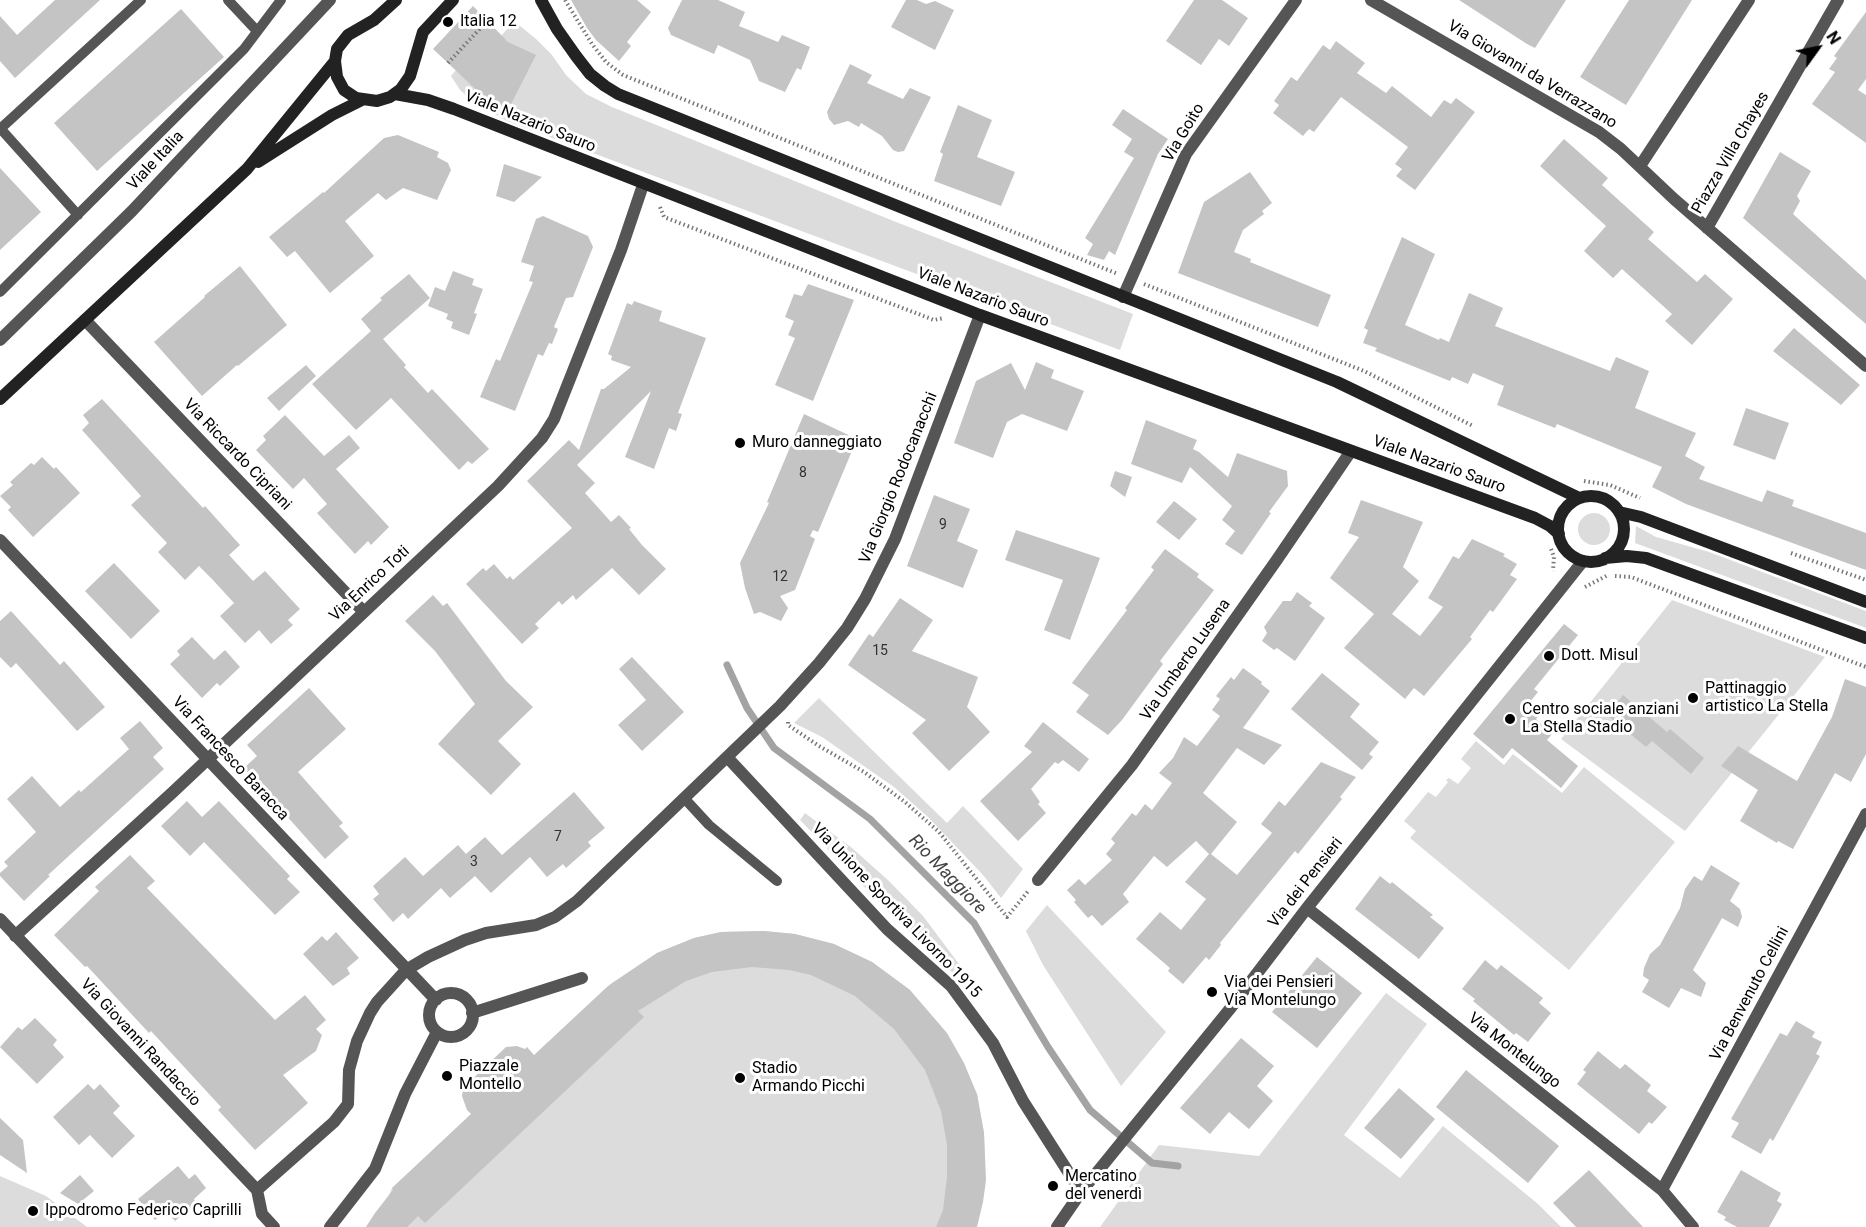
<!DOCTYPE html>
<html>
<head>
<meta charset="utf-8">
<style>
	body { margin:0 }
	#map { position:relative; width:1866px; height:1227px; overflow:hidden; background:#fff; font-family:Roboto,sans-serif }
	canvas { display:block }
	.north { position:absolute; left:1788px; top:18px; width:60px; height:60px; -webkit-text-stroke:4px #fff; paint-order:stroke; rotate:57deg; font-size:16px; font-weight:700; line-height:24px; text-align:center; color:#000 }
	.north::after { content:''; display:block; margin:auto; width:21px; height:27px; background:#000; clip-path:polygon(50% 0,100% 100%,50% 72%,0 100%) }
</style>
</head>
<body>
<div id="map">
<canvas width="1866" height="1227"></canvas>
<div class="north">N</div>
</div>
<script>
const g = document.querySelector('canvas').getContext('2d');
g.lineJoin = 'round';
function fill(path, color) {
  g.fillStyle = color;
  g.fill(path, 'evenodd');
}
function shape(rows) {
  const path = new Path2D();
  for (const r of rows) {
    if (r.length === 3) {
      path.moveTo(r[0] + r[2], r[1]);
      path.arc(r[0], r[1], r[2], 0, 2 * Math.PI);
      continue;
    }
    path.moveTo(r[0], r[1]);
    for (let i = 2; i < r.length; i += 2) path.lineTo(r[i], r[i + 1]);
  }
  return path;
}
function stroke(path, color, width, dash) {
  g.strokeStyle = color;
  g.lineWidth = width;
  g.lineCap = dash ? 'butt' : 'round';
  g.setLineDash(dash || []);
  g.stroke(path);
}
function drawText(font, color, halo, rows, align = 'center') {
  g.font = font + ' Roboto,sans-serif';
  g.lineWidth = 6;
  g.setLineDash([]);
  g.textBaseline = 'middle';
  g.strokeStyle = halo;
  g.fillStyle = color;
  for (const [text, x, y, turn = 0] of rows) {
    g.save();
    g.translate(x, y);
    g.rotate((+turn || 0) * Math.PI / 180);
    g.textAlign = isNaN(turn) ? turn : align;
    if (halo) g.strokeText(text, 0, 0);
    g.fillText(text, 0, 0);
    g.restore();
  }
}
fill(shape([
	[514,21,536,39,552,55,566,75,586,94,612,107,896,222,1133,314,1120,350,507,121,475,103,460,90,451,76,456,70,508,42,501,36],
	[1594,529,16],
	[1636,526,1656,537,1709,552,1866,611,1866,628,1635,543],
	[1672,600,1825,657,1685,831,1561,739],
	[819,698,947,823,963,806,1023,869,1001,898,983,875,928,817,894,787,822,737,794,723],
	[1476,741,1504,765,1513,754,1562,793,1584,767,1675,842,1569,970,1410,838,1416,831,1404,821,1428,792,1436,797,1448,782,1446,780,1449,778,1458,784,1471,768,1461,759],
	[805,813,852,848,889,881,923,916,971,980,965,986,943,963,899,923,800,820],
	[1047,905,1166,1032,1121,1086,1043,965,1026,931],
	[764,931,795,934,834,944,872,962,910,990,977,1094,984,1133,985,1180,976,1227,366,1227,389,1195,392,1188,612,983,657,953,694,938,721,932],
	[1386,993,1427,1024,1344,1135,1400,1178,1443,1126,1538,1204,1561,1227,1100,1227,1159,1145,1259,1156],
	[0,1176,46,1196,87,1227,0,1227]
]), '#dcdcdc');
stroke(shape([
	[727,665,747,708,774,748,870,819,974,923,1048,1047,1090,1110,1152,1163,1178,1166]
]), '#a3a3a3', 7);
fill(shape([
	[55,0,100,0,15,78,0,61,0,16,17,35],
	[571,0,637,0,651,12,627,42,631,46,619,61,596,40,587,28],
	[682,0,718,0,745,12,739,26,778,42,782,35,810,47,801,70,797,68,785,92,759,81,750,60,718,45,714,54,671,35,668,28],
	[906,0,917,0,926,4,935,1,954,10,935,50,891,27],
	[1194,0,1222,0,1248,18,1229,46,1219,39,1201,65,1166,41],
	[1459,0,1566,0,1535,48,1527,44],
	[1629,0,1692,0,1626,105,1580,77],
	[473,6,508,42,536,55,508,110,486,99,433,49],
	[181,9,224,57,97,171,54,123],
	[1866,12,1866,79,1858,90,1866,95,1866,143,1812,104,1835,72,1829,69,1837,58,1834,56],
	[1336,41,1365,63,1357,73,1386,93,1392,86,1431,117,1444,100,1451,104,1456,98,1475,112,1415,190,1396,176,1402,169,1395,164,1408,147,1341,97,1314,132,1309,129,1303,136,1273,113,1279,105,1274,101,1291,77,1297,81,1323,45,1330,50],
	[850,64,872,75,867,83,903,99,910,88,931,97,904,151,898,152,893,150,882,136,861,123,859,127,848,121,834,125,829,119,827,112],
	[958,105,992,120,977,157,1015,172,1001,206,934,181,943,154,940,152],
	[1123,109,1168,139,1158,154,1115,255,1109,251,1104,260,1087,255,1093,244,1085,238,1134,158,1124,152,1132,139,1112,125],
	[398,135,439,152,437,157,448,163,451,170,437,200,403,188,386,200,378,193,345,221,374,256,330,293,295,251,287,257,269,237,323,192,324,193,384,138],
	[1564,139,1608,178,1602,185,1654,232,1648,239,1697,282,1705,274,1733,299,1692,345,1665,321,1672,314,1622,269,1613,278,1584,251,1606,226,1540,166],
	[1780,152,1811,171,1797,196,1800,201,1793,214,1866,280,1866,324,1743,218],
	[504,164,542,177,514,202,496,196],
	[0,168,41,212,0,250],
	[1250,172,1272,203,1262,211,1264,214,1243,230,1234,252,1251,259,1250,262,1331,295,1318,327,1178,273,1204,202],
	[543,216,588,236,593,247,573,297,566,298,554,327,558,329,552,344,549,343,543,356,538,354,515,411,480,397,496,359,500,361,533,282,529,281,534,266,521,262,536,219],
	[1402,237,1435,254,1405,325,1439,340,1440,338,1449,342,1469,293,1503,308,1495,326,1610,371,1616,357,1649,371,1635,408,1696,433,1685,456,1705,467,1699,479,1762,502,1767,490,1794,500,1792,506,1866,533,1866,570,1686,504,1652,487,1662,467,1557,424,1555,428,1497,405,1504,386,1473,373,1468,384,1452,377,1450,381,1375,351,1377,348,1363,343,1368,330,1364,328],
	[240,266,287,325,238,366,237,365,202,396,154,342,205,297,204,296],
	[453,271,474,279,472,285,483,289,474,313,477,314,469,335,451,328,453,322,446,319,448,314,428,306,435,287,445,291],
	[409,274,430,298,383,339,406,365,404,367,428,393,432,389,489,449,472,464,468,461,459,470,391,398,356,430,312,384,371,331,361,319,382,300,380,298],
	[808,284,854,300,813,401,775,385,795,338,788,335,794,321,785,317,794,294,802,296],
	[634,301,662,311,659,321,706,338,678,413,682,414,676,431,669,428,654,469,625,457,651,391,577,465,595,483,585,493,611,522,619,515,631,528,629,529,642,545,666,569,639,595,612,568,576,600,573,595,562,605,559,601,535,624,539,628,522,644,466,584,483,568,486,571,494,564,507,579,510,576,513,580,572,528,527,481,569,440,579,450,601,389,604,389,631,367,611,360,612,356,608,354,627,303,632,305],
	[1794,328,1860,385,1841,405,1773,351],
	[1036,362,1054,370,1051,378,1084,391,1067,431,1022,414,1007,422,993,458,954,443,976,381,1011,363,1025,390],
	[306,365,316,376,279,411,267,398],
	[102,399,203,508,205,506,240,545,229,555,253,581,265,571,300,609,288,620,293,625,271,644,259,630,245,643,220,616,234,603,212,579,199,566,185,580,158,552,167,543,131,505,141,496,82,430,89,423,83,415],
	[1746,408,1789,423,1775,460,1733,445],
	[804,414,857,439,818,532,813,530,810,536,815,539,795,590,780,596,788,608,781,621,760,612,754,614,745,588,740,563,769,503,767,502],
	[285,415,324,456,349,435,360,448,336,469,389,527,371,545,368,541,355,554,317,513,327,504,304,478,293,489,256,450,266,440,263,436],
	[1146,420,1197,440,1193,449,1199,452,1228,477,1237,453,1287,471,1288,486,1269,512,1271,513,1242,555,1225,544,1235,531,1222,520,1232,506,1190,467,1182,483,1131,464],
	[42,457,54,469,56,467,80,493,33,537,8,510,11,507,0,496,13,485,10,482,31,463,34,465],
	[1115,471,1132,477,1125,497,1110,486],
	[934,495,970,509,957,541,978,550,963,588,907,566],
	[1361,500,1423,522,1403,567,1419,581,1392,614,1420,636,1443,607,1428,598,1453,556,1459,559,1472,539,1505,554,1503,556,1517,564,1510,575,1517,579,1493,612,1490,610,1470,637,1472,639,1424,696,1414,688,1405,699,1344,648,1374,614,1330,578,1359,537,1348,533],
	[1174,501,1197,519,1179,540,1156,522],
	[1016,530,1100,558,1070,640,1044,630,1063,580,1005,560],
	[1165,549,1199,574,1197,577,1214,590,1160,661,1163,664,1122,720,1108,735,1076,712,1089,695,1072,683,1127,610,1125,608,1154,570,1151,567],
	[114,563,160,611,131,639,85,591],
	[1297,592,1312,603,1309,606,1325,618,1295,661,1277,648,1274,650,1262,641,1267,633,1264,627,1283,601,1291,601],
	[433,595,443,606,447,603,506,681,533,707,498,741,521,764,491,795,438,744,475,704,435,651,405,621],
	[900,598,933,620,912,651,978,677,967,707,990,732,949,771,912,733,926,720,848,665,869,634,873,637],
	[11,611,60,665,64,661,105,707,77,731,16,663,11,668,0,657,0,621],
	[1564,624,1578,635,1534,689,1538,692,1529,703,1541,713,1536,719,1553,733,1547,740,1578,766,1561,788,1512,748,1503,759,1473,734],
	[192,637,214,660,225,650,240,667,220,686,217,683,202,698,170,664,180,655,177,651],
	[632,657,684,712,642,751,618,725,646,700,619,669],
	[1243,668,1262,682,1261,684,1270,691,1243,728,1282,745,1264,765,1237,748,1203,793,1237,822,1211,854,1237,875,1272,833,1261,824,1279,801,1285,806,1321,762,1356,777,1340,797,1342,799,1298,854,1295,851,1220,943,1221,945,1209,960,1206,957,1183,984,1168,971,1170,968,1136,939,1160,912,1181,930,1206,899,1185,882,1209,854,1196,841,1167,867,1154,856,1123,894,1129,902,1102,926,1092,915,1088,918,1074,902,1076,900,1067,890,1079,879,1085,885,1112,860,1106,854,1115,843,1111,839,1132,813,1136,816,1145,804,1152,810,1172,783,1159,773,1173,758,1184,737,1197,746,1220,716,1212,710,1220,699,1216,696,1231,677,1234,680],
	[1322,673,1360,704,1350,717,1379,742,1369,754,1373,757,1362,770,1291,709],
	[1845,679,1866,687,1866,754,1851,782,1835,773,1793,849,1778,841,1777,843,1740,821,1758,790,1721,766,1738,746,1797,781,1832,717],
	[309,688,346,729,298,772,343,823,339,826,349,837,325,859,244,768,257,756,247,745],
	[1623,695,1667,732,1670,729,1704,758,1691,774,1652,741,1646,747,1607,715],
	[140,721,163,748,153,757,164,769,48,875,50,876,24,901,0,876,0,873,8,866,4,862,36,832,7,799,32,776,60,807,79,790,81,792,129,749,120,738],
	[1043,722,1089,759,1079,772,1063,760,1058,764,1055,762,1031,789,1040,802,1038,804,1046,813,1018,841,980,801,1032,752,1024,746],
	[574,792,605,828,588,842,591,846,566,868,563,864,547,877,530,857,491,893,475,876,450,898,441,888,408,919,403,913,393,922,373,899,379,894,373,886,405,857,423,876,458,845,466,854,485,837,502,855],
	[187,801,202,817,219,801,290,876,287,879,300,892,275,915,204,842,190,856,161,826],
	[130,855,155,881,147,888,275,1020,305,995,326,1020,316,1029,322,1035,316,1051,283,1075,308,1103,255,1150,218,1110,221,1107,151,1031,149,1033,87,966,85,967,54,935,99,891,95,887],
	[1711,865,1740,883,1730,901,1740,909,1742,917,1738,927,1722,918,1693,970,1706,983,1701,997,1681,988,1669,1008,1642,992,1649,980,1643,976,1644,968,1650,954,1660,945,1680,908,1685,889,1694,876,1702,881],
	[1380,876,1390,884,1392,882,1433,915,1430,917,1444,928,1419,959,1355,909],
	[764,931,795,934,834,944,872,962,910,990,947,1033,964,1063,977,1094,984,1133,986,1180,983,1202,977,1227,936,1227,943,1210,947,1177,947,1145,941,1111,925,1070,894,1029,855,996,811,975,789,970,752,967,712,972,686,981,638,1011,644,1017,425,1223,418,1216,407,1227,366,1227,375,1213,393,1190,392,1188,471,1114,467,1110,462,1096,463,1088,506,1047,517,1046,525,1049,527,1047,534,1055,608,986,657,953,694,938,721,932],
	[336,932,359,958,347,968,350,974,333,986,303,954,322,936,327,941],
	[1317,957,1362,993,1317,1048,1272,1012],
	[1485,960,1497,970,1501,965,1543,998,1539,1003,1551,1013,1528,1042,1516,1033,1514,1035,1473,1001,1475,999,1462,989],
	[35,1018,57,1040,53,1045,64,1057,37,1084,0,1047,18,1027,22,1030],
	[1796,1021,1815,1032,1812,1037,1822,1042,1816,1054,1820,1056,1773,1141,1770,1138,1761,1154,1731,1137,1739,1123,1731,1119,1780,1033,1787,1036],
	[1241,1038,1274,1066,1257,1086,1273,1101,1249,1129,1229,1112,1210,1134,1180,1108],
	[1598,1051,1620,1069,1625,1064,1651,1085,1647,1091,1667,1107,1652,1124,1649,1122,1639,1134,1577,1084,1586,1072,1583,1070],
	[1466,1070,1559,1146,1528,1183,1436,1107],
	[88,1084,94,1090,100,1084,120,1106,113,1113,135,1136,112,1158,90,1135,79,1145,53,1117],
	[1399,1088,1435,1119,1401,1159,1364,1128],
	[0,1118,23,1140,27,1173,0,1155],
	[178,1166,189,1179,195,1174,206,1188,194,1199,196,1203,175,1221,166,1211,155,1220,138,1199],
	[1589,1170,1643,1227,1576,1227,1553,1203],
	[1741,1170,1781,1193,1777,1201,1782,1204,1769,1227,1737,1227,1724,1220,1726,1217,1717,1212],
	[80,1175,94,1191,78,1204,60,1193]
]), '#c4c4c4');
stroke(shape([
	[565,0,592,44,606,62,623,75,1118,274],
	[448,63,487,21],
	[660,207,664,217,934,320,944,318],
	[1144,284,1364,371,1473,426],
	[1584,481,1610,485,1640,498],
	[1551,549,1554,557,1553,571],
	[1791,553,1866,580],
	[1615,576,1631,577,1866,667],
	[1585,587,1608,575],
	[788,722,788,725,819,746,864,772,905,802,939,832,1007,917,1029,890]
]), '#777', 4, [1.5, 3]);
stroke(shape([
	[228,0,257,31],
	[0,128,78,215],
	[0,129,141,0],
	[0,292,244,49,281,0],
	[685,799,709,825,777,881]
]), '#555', 10);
stroke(shape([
	[0,340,132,211,330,0]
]), '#555', 12);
stroke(shape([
	[1371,0,1599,132,1621,149,1674,199,1866,366],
	[1640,166,1749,0],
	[1707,228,1838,0],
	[1123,297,1186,154,1296,0],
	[85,320,364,612],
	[0,540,436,1000],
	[727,757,887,929,951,986,993,1043,1023,1101,1081,1192],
	[1038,880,1132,765,1276,561,1351,451],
	[1307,908,1662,1190,1693,1227],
	[0,919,257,1190],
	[15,936,173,792,498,486,542,438,554,419,621,250,643,185],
	[451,1015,22],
	[472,1013,582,978],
	[257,1190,334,1122,348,1104,349,1070,357,1041,370,1013,377,1002,406,970,428,957,465,940,486,933,536,925,555,917,577,901,780,706,819,663,847,628,865,599,895,539,980,315],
	[257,1190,262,1214,274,1227],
	[1662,1190,1866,814],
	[330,1227,375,1169,405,1094,437,1032],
	[1057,1227,1081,1192,1229,1010,1307,908,1583,561]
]), '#555', 12);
stroke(shape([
	[396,0,374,20,348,35,337,49,335,61,337,77,344,90,356,98,377,101,390,97,401,89,410,76,423,32,453,0],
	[541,0,557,29,576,56,590,74,605,86,618,94,1337,382,1579,498],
	[395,94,428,100,454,109,980,315,1535,518,1550,526,1559,534],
	[258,162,332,115,362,100],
	[0,399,247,169,335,61],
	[1591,529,33],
	[1619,512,1641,517,1866,602],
	[1605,558,1627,556,1646,558,1866,638]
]), '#222', 12);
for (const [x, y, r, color] of [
	[448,22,6,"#000"],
	[740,443,6,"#000"],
	[1549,656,6,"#000"],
	[1693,698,6,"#000"],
	[1510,719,6,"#000"],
	[1212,992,6,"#000"],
	[447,1076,6,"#000"],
	[740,1078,6,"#000"],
	[1053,1186,6,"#000"],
	[33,1211,6,"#000"]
]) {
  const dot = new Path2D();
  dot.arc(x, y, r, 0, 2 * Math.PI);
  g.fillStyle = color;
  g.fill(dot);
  stroke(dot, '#fff', 2);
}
drawText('14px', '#313131', null, [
	["8",803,473],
	["9",943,525],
	["12",780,577],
	["15",880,651],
	["7",558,837],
	["3",474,862]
]);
drawText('16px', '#000', '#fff', [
	["Italia 12",460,22],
	["Muro danneggiato",752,443],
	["Dott. Misul",1561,656],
	["Pattinaggio",1705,689],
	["artistico La Stella",1705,707],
	["Centro sociale anziani",1522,710],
	["La Stella Stadio",1522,728],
	["Via dei Pensieri",1224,983],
	["Via Montelungo",1224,1001],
	["Piazzale",459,1067],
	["Montello",459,1085],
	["Stadio",752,1069],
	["Armando Picchi",752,1087],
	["Mercatino",1065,1177],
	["del venerdì",1065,1195],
	["Ippodromo Federico Caprilli",45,1211]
], 'left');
drawText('16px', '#000', '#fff', [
	["Via Giovanni da Verrazzano",1532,75,31],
	["Viale Nazario Sauro",530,122,22],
	["Via Goito",1184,133,-59],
	["Piazza Villa Chayes",1731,153,-60],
	["Viale Italia",156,161,-47],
	["Viale Nazario Sauro",983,298,21],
	["Via Riccardo Cipriani",237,455,46],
	["Viale Nazario Sauro",1439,465,20],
	["Via Giorgio Rodocanacchi",899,478,-68],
	["Via Enrico Toti",370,584,-43],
	["Via Umberto Lusena",1186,660,-55],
	["Via Francesco Baracca",230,759,47],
	["Via dei Pensieri",1306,883,-52],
	["Via Unione Sportiva Livorno 1915",896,911,46],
	["Via Benvenuto Cellini",1750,994,-62],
	["Via Giovanni Randaccio",140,1043,47],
	["Via Montelungo",1514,1051,38]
]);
drawText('italic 18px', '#444', '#fff', [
	["Rio Maggiore",947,875,46]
]);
</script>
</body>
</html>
